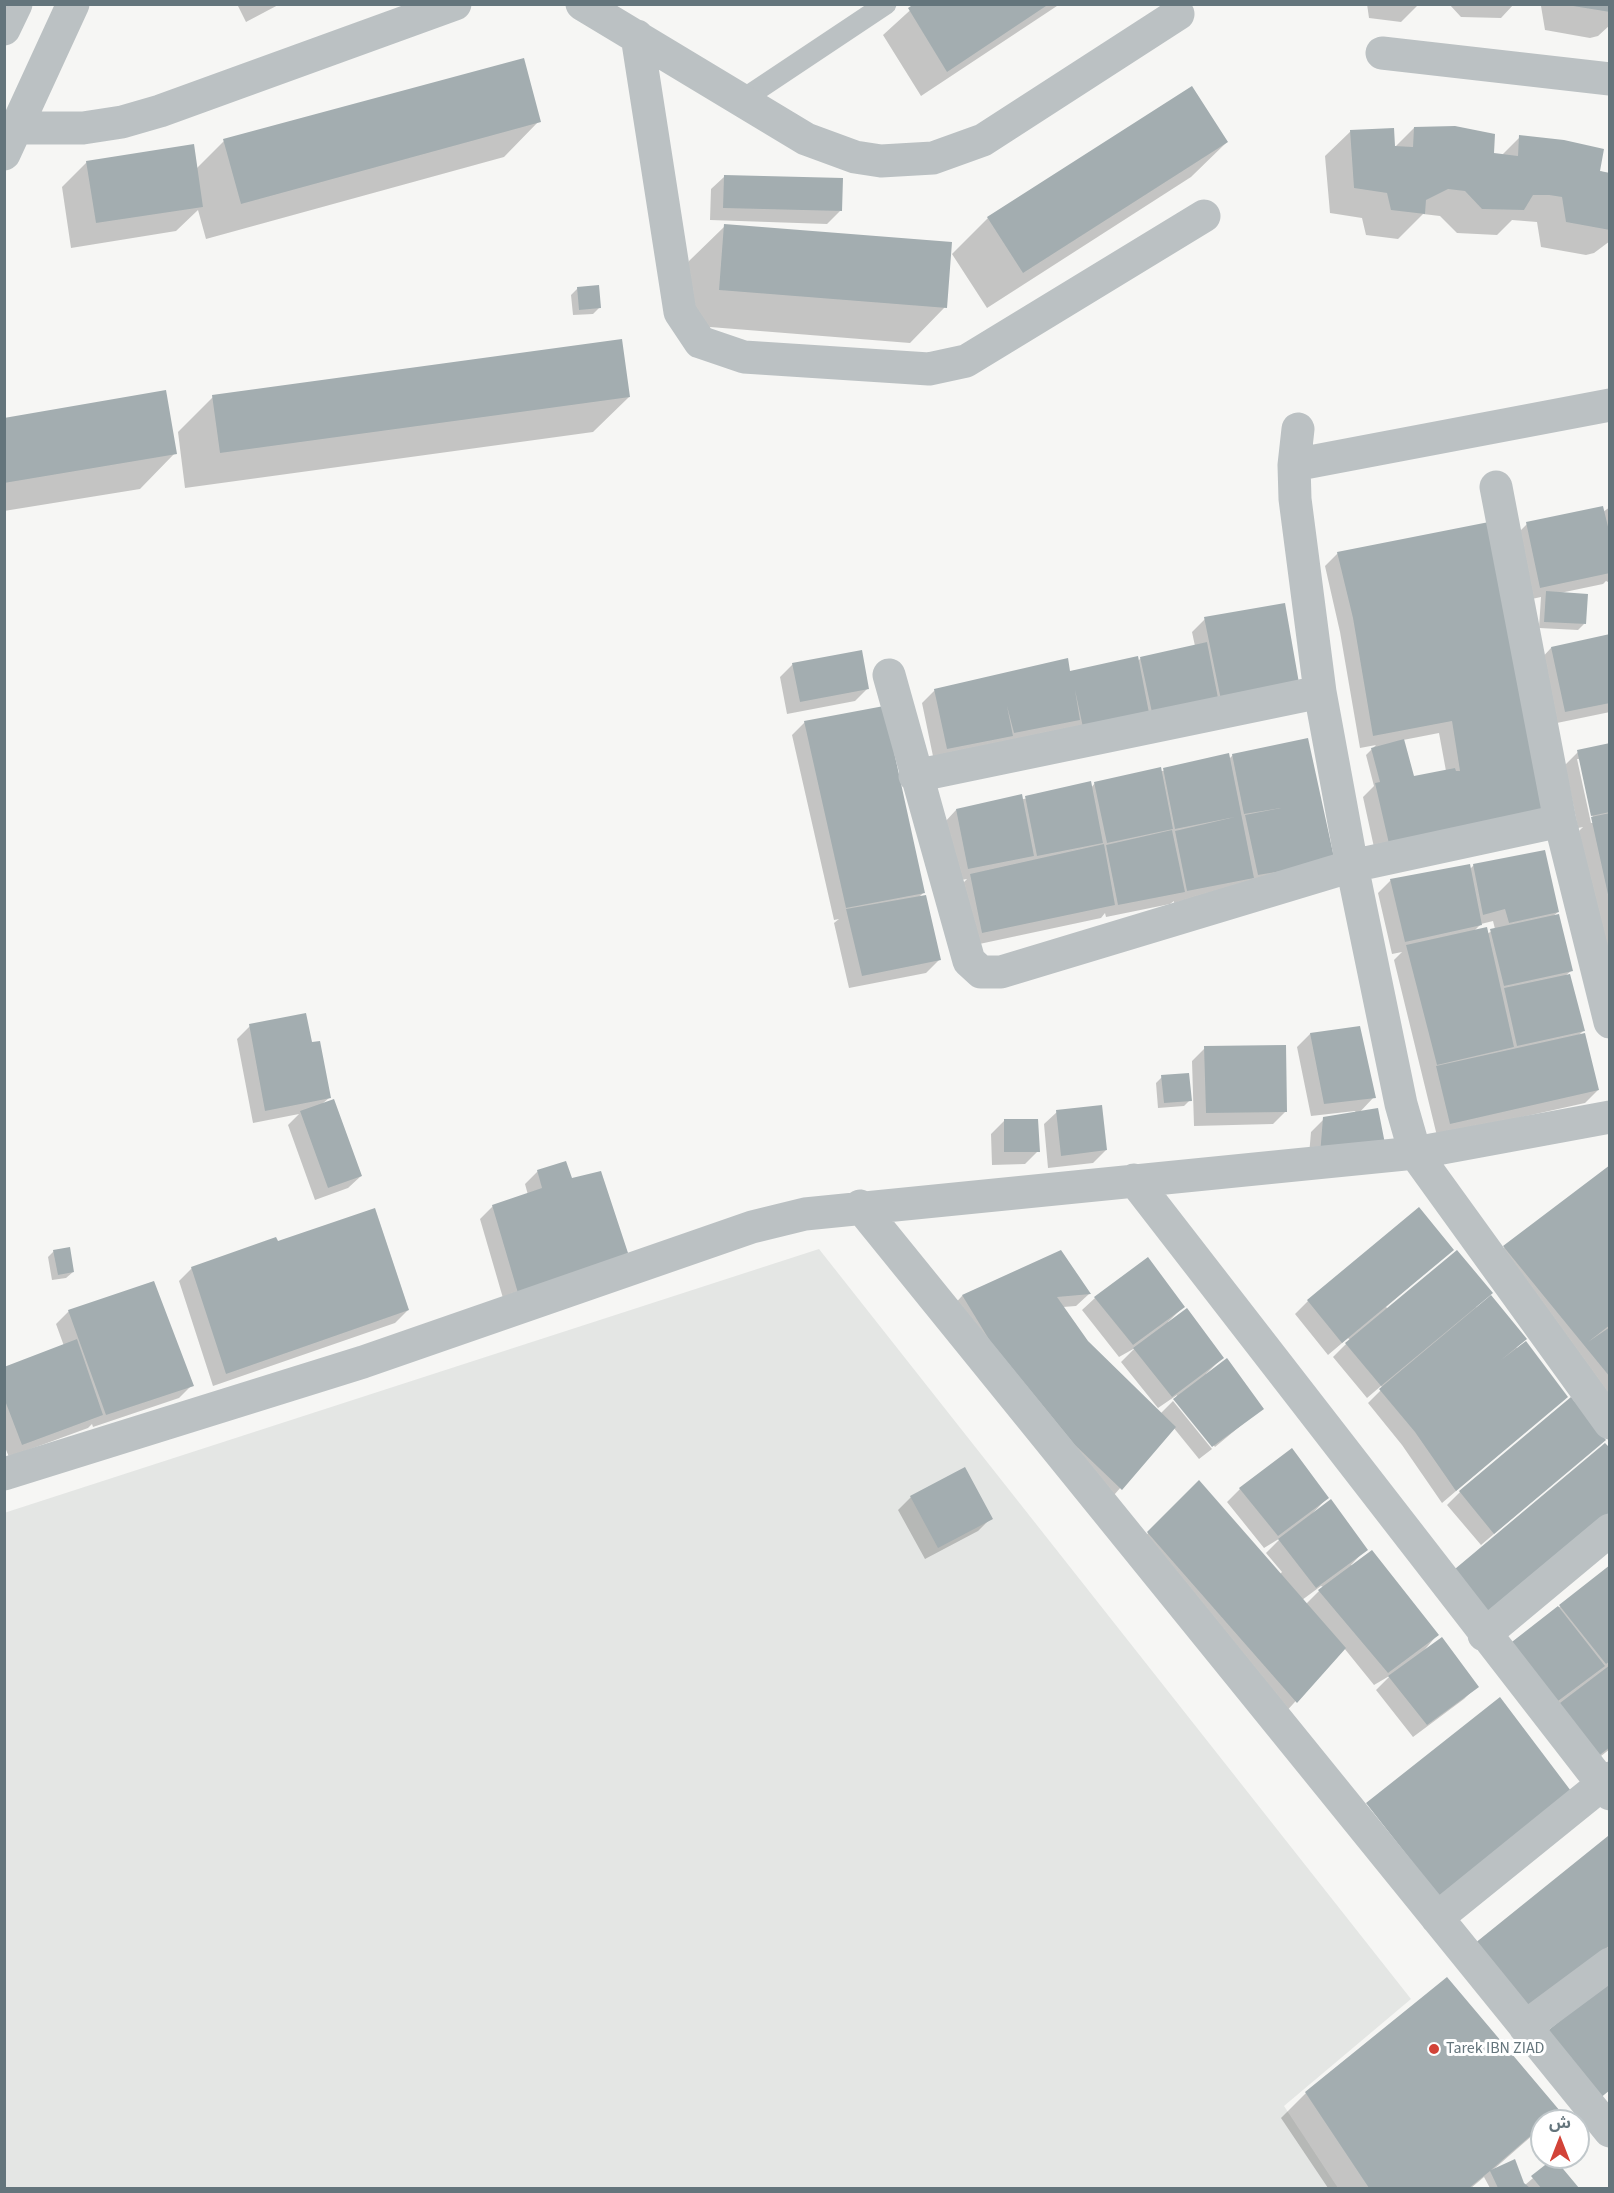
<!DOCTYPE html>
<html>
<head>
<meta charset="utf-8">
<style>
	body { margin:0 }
	#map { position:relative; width:1614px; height:2193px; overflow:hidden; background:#f6f6f4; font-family:"Source Sans 3","Noto Sans Arabic",sans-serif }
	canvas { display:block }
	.frame { position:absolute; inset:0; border:6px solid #64757c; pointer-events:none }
	.north { position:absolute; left:1530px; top:2109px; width:60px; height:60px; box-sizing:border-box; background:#fff; border:2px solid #c1c8cb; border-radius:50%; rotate:0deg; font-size:16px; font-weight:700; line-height:24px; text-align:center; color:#64757c }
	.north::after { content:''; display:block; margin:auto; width:21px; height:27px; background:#d24338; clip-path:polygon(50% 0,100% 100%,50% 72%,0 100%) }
</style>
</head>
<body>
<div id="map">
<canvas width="1614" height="2193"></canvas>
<div class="frame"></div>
<div class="north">ش</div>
</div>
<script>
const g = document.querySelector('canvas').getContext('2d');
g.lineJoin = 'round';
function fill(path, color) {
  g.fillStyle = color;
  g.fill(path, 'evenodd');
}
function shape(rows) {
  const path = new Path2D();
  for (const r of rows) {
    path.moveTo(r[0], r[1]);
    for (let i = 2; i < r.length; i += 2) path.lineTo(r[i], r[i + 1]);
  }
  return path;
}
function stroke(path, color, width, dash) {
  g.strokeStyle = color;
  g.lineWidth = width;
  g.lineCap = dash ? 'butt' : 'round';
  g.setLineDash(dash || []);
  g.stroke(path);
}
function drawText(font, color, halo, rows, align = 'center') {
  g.font = font + ' "Source Sans 3",sans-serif';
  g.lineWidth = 6;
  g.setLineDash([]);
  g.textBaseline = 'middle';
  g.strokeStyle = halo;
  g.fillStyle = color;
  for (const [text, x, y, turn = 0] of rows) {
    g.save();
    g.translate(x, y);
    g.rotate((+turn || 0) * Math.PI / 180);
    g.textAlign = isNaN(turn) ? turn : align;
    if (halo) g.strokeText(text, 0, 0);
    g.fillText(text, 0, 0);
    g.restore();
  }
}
fill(shape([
	[819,1249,1411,1999,1284,2106,1338,2188,5,2188,4,1513]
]), '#e4e6e4');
fill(shape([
	[237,4,280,4,246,22],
	[917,4,1060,4,921,96,883,35],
	[1367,4,1419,4,1401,22,1369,18],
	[1449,4,1514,4,1501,18,1461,17],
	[1526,4,1610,4,1610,25,1598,36,1590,38,1545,30,1541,6],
	[1192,88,1227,142,1191,177,987,308,952,254,988,218],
	[539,121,504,157,206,239,198,210,176,231,71,248,62,187,87,162,196,169,224,141],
	[1414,128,1501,156,1520,137,1610,175,1610,241,1594,253,1586,255,1541,247,1537,222,1512,220,1497,235,1457,233,1440,216,1423,214,1398,239,1366,235,1362,218,1330,213,1325,156,1351,131,1394,148],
	[724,177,840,211,827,224,710,220,711,189],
	[725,226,945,307,910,343,685,325,689,261],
	[578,288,599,308,593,314,573,315,571,295],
	[213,397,629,397,593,432,185,488,178,432],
	[4,419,175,453,140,489,4,511],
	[1610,507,1610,583,1606,581,1603,584,1560,593,1584,624,1578,630,1539,628,1541,597,1527,600,1514,537,1527,524,1603,512],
	[1338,553,1525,706,1377,861,1363,797,1374,786,1366,755,1376,745,1360,748,1340,632,1325,566],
	[1439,733,1446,771,1409,778,1403,740],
	[1205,619,1298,683,934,761,922,703,935,690,1137,662,1141,658,1195,646,1192,632],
	[1610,636,1610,712,1552,724,1539,661,1551,648],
	[793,664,868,688,855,701,787,714,780,677],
	[805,722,923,893,918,898,939,960,926,973,849,988,834,923,839,919,834,920,792,735],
	[1610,745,1610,979,1579,831,1583,827,1578,828,1565,765,1578,752],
	[1577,759,1580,759,1594,823,1591,823],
	[1233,755,1333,861,1174,903,1174,901,1170,904,1106,917,1105,913,1101,918,970,946,958,888,967,879,955,881,944,823,956,810,1091,788,1095,783,1229,759],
	[1474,865,1558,912,1552,917,1571,971,1565,976,1583,1031,1578,1036,1598,1090,1585,1103,1437,1136,1394,960,1402,952,1392,954,1378,893,1391,880,1470,869],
	[1493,921,1495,929,1487,934,1474,931,1481,924],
	[250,1026,311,1044,329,1098,322,1104,361,1176,348,1188,315,1200,288,1125,299,1114,253,1123,237,1039],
	[1359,1027,1374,1097,1308,1167,1311,1132,1324,1119,1356,1113,1355,1111,1311,1116,1297,1047,1310,1034],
	[1205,1048,1286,1111,1273,1124,1194,1126,1192,1061],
	[1162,1077,1190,1100,1184,1106,1158,1108,1156,1083],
	[1057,1112,1106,1150,1093,1163,1048,1168,1044,1124],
	[1004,1121,1038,1151,1025,1164,992,1165,991,1134],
	[1610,1167,1610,1406,1491,1260,1504,1248],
	[538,1171,571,1180,629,1259,505,1305,480,1219,493,1206,528,1195,525,1184],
	[277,1242,408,1310,395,1323,213,1386,179,1281,192,1268],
	[1452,1250,1386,1307,1388,1309,1476,1307,1566,1397,1442,1503,1402,1445,1368,1403,1383,1388,1381,1386,1367,1398,1333,1357,1350,1340,1348,1338,1328,1355,1295,1314,1308,1301],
	[54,1251,73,1272,66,1278,52,1280,48,1257],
	[1060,1252,1089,1294,1076,1306,1063,1307,1087,1342,1160,1414,1173,1401,1212,1449,1199,1459,1173,1427,1108,1502,950,1309,962,1296],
	[1095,1298,1183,1307,1168,1322,1222,1358,1206,1374,1262,1408,1215,1447,1176,1399,1177,1395,1158,1408,1121,1362,1135,1348,1119,1357,1082,1310],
	[69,1311,192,1385,179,1398,93,1427,92,1424,88,1428,9,1457,4,1445,4,1369,64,1346,56,1324],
	[1604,1440,1481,1545,1447,1505,1460,1492],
	[1292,1450,1327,1498,1312,1514,1366,1549,1351,1565,1437,1635,1422,1653,1477,1686,1464,1699,1413,1737,1376,1690,1391,1675,1374,1685,1344,1648,1283,1715,1135,1546,1199,1483,1280,1574,1282,1572,1266,1553,1282,1537,1264,1548,1227,1502,1240,1489],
	[1321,1586,1323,1587,1306,1604,1302,1600],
	[911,1497,991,1518,978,1531,925,1559,898,1510],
	[1610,1568,1610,1749,1583,1770,1558,1703,1558,1608],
	[1608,1838,1610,1947,1510,2026],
	[1306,2093,1548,2121,1542,2121,1542,2127,1494,2169,1525,2185,1554,2160,1577,2188,1490,2188,1484,2177,1471,2188,1328,2188,1281,2118]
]), '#0003');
fill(shape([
	[914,4,1049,4,947,72,908,8],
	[1573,4,1610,4,1610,12,1573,6],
	[524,58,541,122,241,204,223,139],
	[1192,86,1228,142,1023,273,987,217],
	[1455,126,1495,134,1494,153,1518,156,1519,135,1564,140,1604,149,1600,171,1610,173,1610,230,1566,222,1562,197,1549,195,1533,195,1524,210,1482,209,1465,191,1448,189,1426,200,1425,214,1391,210,1387,193,1354,188,1350,130,1394,128,1395,146,1413,147,1414,127],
	[194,144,203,207,96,223,86,161],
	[724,175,843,178,842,211,723,208],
	[724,224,952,242,947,308,719,290],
	[599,285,601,308,579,310,577,287],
	[622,339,630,397,220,453,212,395],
	[166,390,177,454,4,483,4,418],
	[1603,506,1610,535,1610,573,1540,588,1526,522],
	[1494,521,1548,817,1390,848,1375,783,1380,782,1371,748,1404,739,1414,776,1455,768,1456,771,1460,771,1452,721,1373,736,1353,618,1337,552],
	[1546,591,1588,594,1586,624,1544,622],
	[1285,603,1299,683,1221,700,1204,617],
	[1610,634,1610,703,1565,712,1551,647],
	[1207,642,1219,703,1153,717,1140,657],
	[862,650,869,689,800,702,792,663],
	[1138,656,1150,718,1084,732,1075,690,1080,720,1014,733,1007,706,1013,736,947,749,934,689,1068,658,1070,671],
	[884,706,925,893,846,908,804,721],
	[1308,738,1335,862,1258,875,1245,815,1281,808,1244,814,1232,754],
	[1610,743,1610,812,1591,816,1577,750],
	[1229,753,1254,878,1187,891,1175,831,1235,817,1175,829,1163,768],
	[1161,767,1173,829,1107,843,1094,782],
	[1091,781,1103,843,1037,856,1025,796],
	[1022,794,1034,856,968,869,956,809],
	[1610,813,1610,899,1609,899,1591,817],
	[1172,830,1185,892,1118,905,1106,845],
	[1104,844,1115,905,982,933,970,874],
	[1545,850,1559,912,1509,923,1505,909,1483,915,1473,864],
	[1470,864,1482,925,1405,942,1390,879],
	[926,895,941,960,862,976,846,909],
	[1559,914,1573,971,1504,986,1490,929],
	[1487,927,1514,1047,1437,1065,1406,945],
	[1570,974,1585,1031,1517,1046,1504,988],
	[306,1013,312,1042,320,1041,331,1098,265,1111,249,1024],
	[1360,1026,1376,1098,1324,1104,1310,1033],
	[1585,1033,1599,1090,1450,1124,1436,1066],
	[1286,1045,1287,1112,1206,1113,1204,1046],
	[1189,1073,1192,1101,1164,1103,1161,1075],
	[334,1099,362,1176,328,1188,300,1111],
	[1102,1105,1107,1150,1061,1156,1056,1110],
	[1378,1108,1387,1154,1320,1155,1323,1117],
	[1004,1119,1038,1119,1040,1152,1004,1152],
	[566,1161,572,1178,601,1171,630,1259,518,1293,492,1205,542,1188,537,1170],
	[1610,1165,1610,1325,1588,1342,1610,1327,1610,1377,1503,1246],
	[1419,1207,1454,1250,1342,1343,1307,1300],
	[375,1208,409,1310,226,1374,191,1267,276,1237,278,1241],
	[70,1247,74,1272,58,1275,53,1250],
	[1061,1250,1091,1294,1057,1297,1088,1341,1176,1427,1122,1490,1075,1445,990,1341,962,1295],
	[1457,1250,1493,1293,1381,1386,1345,1343],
	[1148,1257,1185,1307,1133,1345,1094,1297],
	[154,1281,194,1386,106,1415,68,1310],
	[1491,1295,1527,1339,1501,1360,1526,1341,1568,1397,1456,1491,1415,1432,1379,1389],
	[1187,1308,1224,1358,1172,1397,1133,1348],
	[77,1339,103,1415,22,1445,4,1398,4,1367],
	[1227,1358,1264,1409,1212,1447,1173,1399],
	[1571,1397,1606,1440,1494,1534,1459,1491],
	[1605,1443,1610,1448,1610,1512,1487,1617,1449,1574],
	[1292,1448,1329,1498,1278,1536,1239,1488],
	[965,1467,993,1519,938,1548,910,1496],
	[1199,1480,1346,1648,1297,1703,1147,1532],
	[1331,1499,1368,1550,1316,1588,1278,1539],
	[1372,1550,1439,1635,1388,1673,1318,1590],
	[1610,1565,1610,1661,1606,1664,1559,1605],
	[1558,1606,1605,1666,1554,1704,1508,1645],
	[1442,1637,1479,1687,1427,1725,1388,1676],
	[1610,1665,1610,1747,1596,1758,1556,1706],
	[1500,1697,1574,1795,1442,1900,1366,1803],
	[1608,1836,1610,1945,1524,2014,1469,1948],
	[1447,1977,1560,2111,1548,2121,1542,2121,1542,2126,1491,2170,1515,2159,1524,2183,1530,2188,1498,2188,1490,2171,1469,2188,1369,2188,1305,2092],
	[1610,1980,1610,2090,1594,2103,1540,2037],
	[1554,2158,1579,2188,1541,2188,1531,2176]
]), '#a3adb0');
stroke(shape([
	[742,100,886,4]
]), '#bbc1c3', 21);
stroke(shape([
	[582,4,806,139,855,157,881,161,933,158,983,140,1178,14],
	[4,29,16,4],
	[637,36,680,312,700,342,744,357,929,369,966,361,1204,216],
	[1382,53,1610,79],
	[19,128,83,128,122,122,160,111,455,4],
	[4,154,73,4],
	[1298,429,1294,465,1295,499,1320,692,1352,866,1401,1104,1415,1153,1610,1423],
	[1294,465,1610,405],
	[1496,487,1560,821,1610,1022],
	[889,675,969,961,981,972,1001,972,1352,866,1560,821],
	[915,776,1320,692],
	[1134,1180,1610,1794],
	[860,1206,1610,2131],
	[4,1474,363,1362,752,1227,805,1214,1415,1153,1610,1117],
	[1484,1635,1610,1530],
	[1437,1918,1610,1778],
	[1525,2027,1610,1964]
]), '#bbc1c3', 33);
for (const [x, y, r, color] of [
	[1434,2049,6,"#d24338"]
]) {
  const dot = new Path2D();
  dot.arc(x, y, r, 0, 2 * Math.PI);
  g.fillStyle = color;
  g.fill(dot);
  stroke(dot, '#fff', 2);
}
drawText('16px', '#64757c', '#fff', [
	["Tarek IBN ZIAD",1446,2049]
], 'left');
</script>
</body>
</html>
